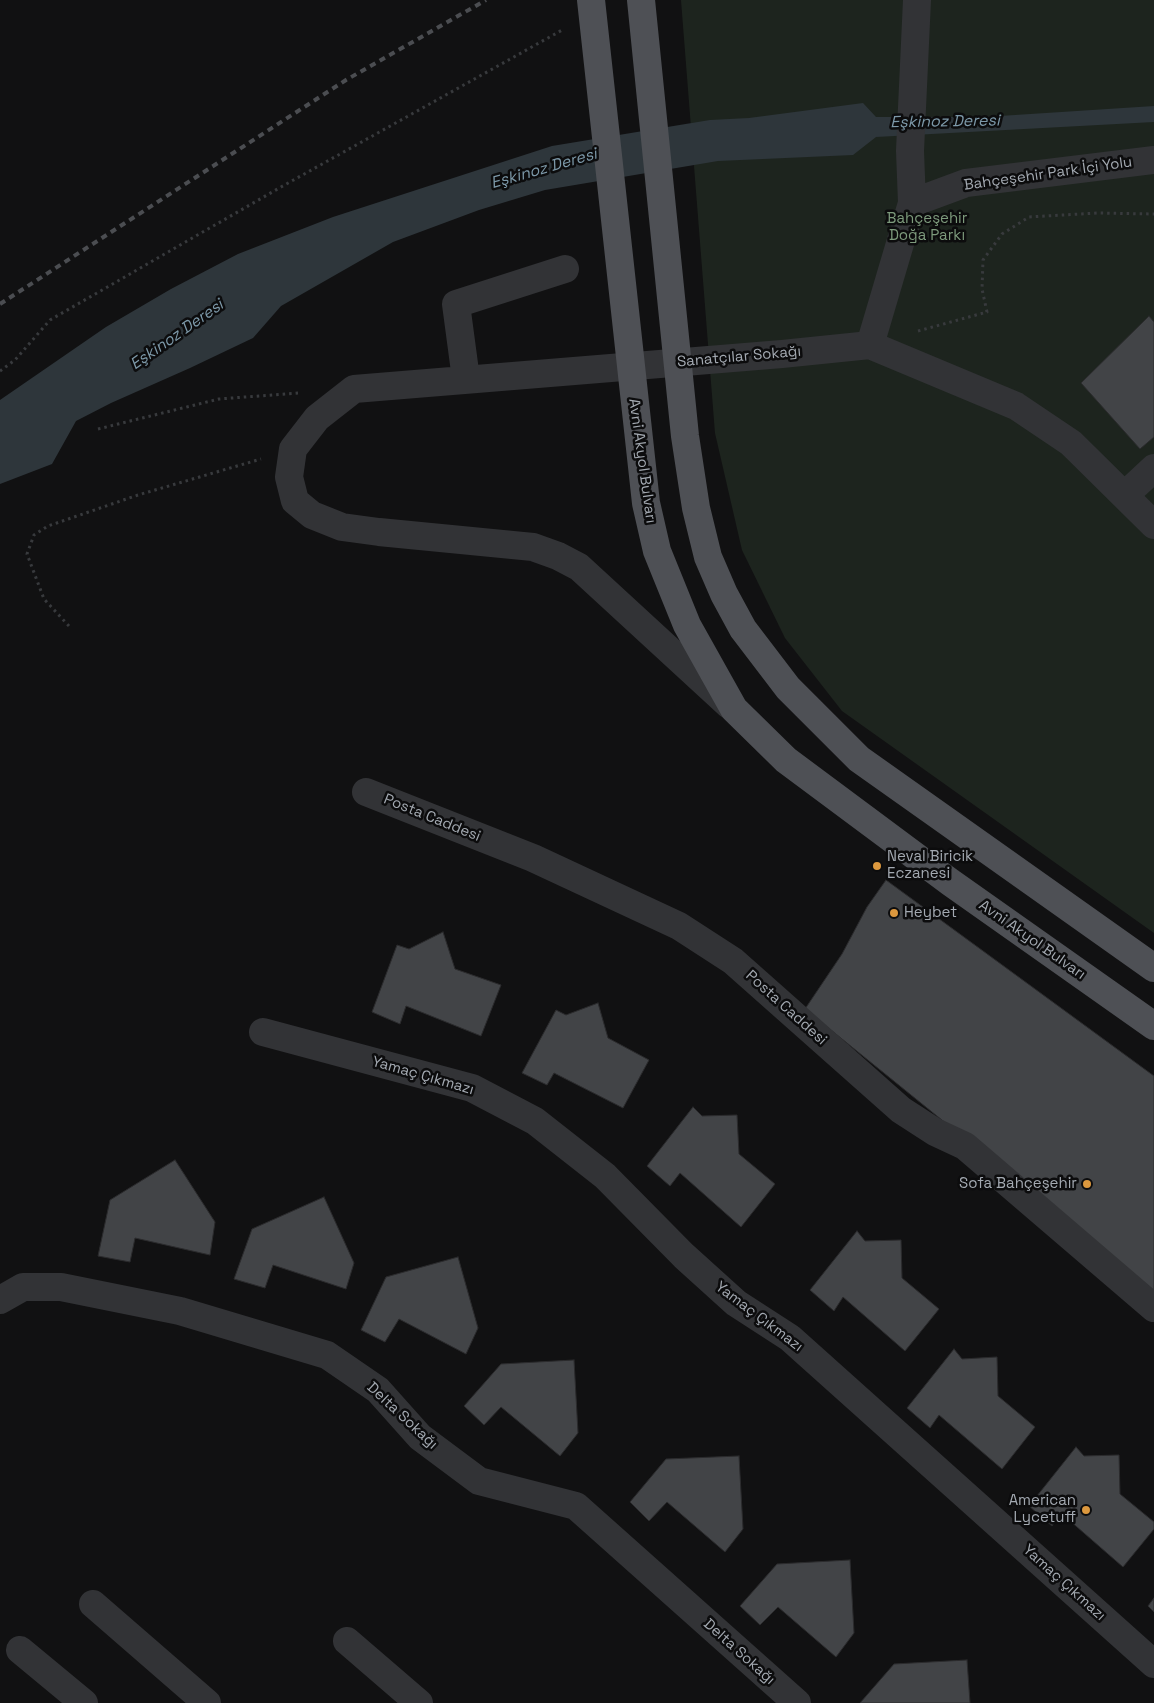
<!DOCTYPE html>
<html>
<head>
<meta charset="utf-8">
<style>
	body { margin:0 }
	canvas { display:block; background:#111112 }
</style>
</head>
<body>
<canvas width="1154" height="1703"></canvas>
<script>
const g = document.querySelector('canvas').getContext('2d');
g.lineJoin = 'round';
function fill(path, color) {
  g.fillStyle = color;
  g.fill(path, 'evenodd');
}
function shape(rows) {
  const path = new Path2D();
  for (const r of rows) {
    path.moveTo(r[0], r[1]);
    for (let i = 2; i < r.length; i += 2) path.lineTo(r[i], r[i + 1]);
  }
  return path;
}
function stroke(path, color, width, dash) {
  g.strokeStyle = color;
  g.lineWidth = width;
  g.lineCap = dash ? 'butt' : 'round';
  g.setLineDash(dash || []);
  g.stroke(path);
}
function drawText(font, color, halo, rows, align = 'center') {
  g.font = font + ' "Space Grotesk",sans-serif';
  g.lineWidth = 5;
  g.setLineDash([]);
  g.textBaseline = 'middle';
  g.strokeStyle = halo;
  g.fillStyle = color;
  for (const [text, x, y, turn = 0] of rows) {
    g.save();
    g.translate(x, y);
    g.rotate((+turn || 0) * Math.PI / 180);
    g.textAlign = isNaN(turn) ? turn : align;
    if (halo) g.strokeText(text, 0, 0);
    g.fillText(text, 0, 0);
    g.restore();
  }
}
fill(shape([
	[681,0,1154,0,1154,933,842,711,785,638,742,550,715,433]
]), '#1d241e');
fill(shape([
	[863,103,876,117,984,117,1154,106,1154,122,876,137,853,155,718,161,545,190,479,210,393,242,281,306,253,338,190,368,111,403,76,421,52,464,0,484,0,400,106,327,171,289,238,254,333,217,552,146,710,120,749,118]
]), '#2e363b');
const building = shape([
	[1149,316,1154,322,1154,437,1140,449,1081,383,1149,316],
	[886,880,1154,1076,1154,1292,805,1009,842,954,867,907,886,880],
	[443,932,455,969,501,985,481,1036,406,1006,400,1024,372,1012,397,945,409,949,443,932],
	[598,1003,608,1038,649,1060,623,1108,554,1073,547,1085,522,1073,556,1010,566,1015,598,1003],
	[693,1107,702,1116,737,1115,739,1154,775,1184,741,1227,680,1173,670,1186,647,1166,693,1107],
	[175,1160,215,1222,210,1255,135,1238,130,1262,98,1256,110,1200,175,1160],
	[324,1197,354,1263,346,1289,273,1265,265,1288,234,1279,252,1229,324,1197],
	[857,1231,865,1241,901,1240,902,1278,939,1309,905,1351,843,1297,834,1311,810,1290,857,1231],
	[458,1257,478,1328,466,1354,399,1319,385,1342,361,1330,386,1277,458,1257],
	[954,1349,962,1359,997,1357,998,1396,1035,1427,1002,1469,939,1415,930,1428,907,1408,954,1349],
	[574,1360,578,1433,560,1456,501,1407,484,1425,464,1406,501,1364,574,1360],
	[1076,1447,1084,1456,1119,1455,1120,1494,1154,1522,1154,1529,1123,1567,1061,1513,1052,1526,1029,1506,1076,1447],
	[739,1456,743,1529,725,1552,667,1502,649,1521,630,1502,666,1459,739,1456],
	[850,1560,854,1633,836,1657,778,1607,760,1625,740,1606,777,1564,850,1560],
	[1154,1598,1154,1612,1148,1606,1154,1598],
	[967,1660,970,1703,860,1703,894,1664,967,1660]
]);
fill(building, '#424447');
stroke(building, '#2b2b2d', 1);
stroke(shape([
	[918,331,987,312,982,289,983,260,1002,234,1029,217,1097,213,1154,214],
	[0,371,15,360,50,320,281,187,564,29],
	[98,429,219,399,298,393],
	[69,626,44,599,27,554,34,535,48,526,138,495,261,459]
]), '#383a3d', 3, [2.5, 4]);
stroke(shape([
	[912,203,910,151,917,0],
	[870,345,912,203,966,183,1154,160],
	[466,379,456,304,565,269],
	[1125,495,1154,468],
	[729,705,579,567,558,556,533,547,379,532,342,527,312,515,295,501,289,477,293,449,317,418,354,389,782,354,870,345,1016,406,1071,443,1154,525],
	[366,792,533,858,679,926,733,961,901,1110,935,1132,965,1146,1154,1308],
	[263,1032,472,1088,535,1121,605,1176,684,1256,736,1303,790,1338,1154,1664],
	[0,1300,23,1287,61,1287,180,1311,327,1355,378,1390,420,1437,479,1481,576,1506,797,1703],
	[93,1604,207,1703],
	[347,1641,419,1703],
	[20,1650,84,1703]
]), '#323336', 28);
stroke(shape([
	[591,0,646,503,657,551,687,625,734,709,786,760,950,882,1154,1026],
	[641,0,685,436,696,508,708,557,724,594,743,629,788,688,859,759,1154,968]
]), '#4e5055', 28);
stroke(shape([
	[0,304,346,80,486,0]
]), '#4b4d51', 4, [6, 5]);
for (const [x, y, r, color] of [
	[877,866,5,"#dc983e"],
	[894,913,5,"#dc983e"],
	[1087,1184,5,"#dc983e"],
	[1086,1510,5,"#dc983e"]
]) {
  const dot = new Path2D();
  dot.arc(x, y, r, 0, 2 * Math.PI);
  g.fillStyle = color;
  g.fill(dot);
  stroke(dot, '#0c0c0d', 2);
}
drawText('15px', '#a3a9b1', '#0c0c0d', [
	["Bahçeşehir Park İçi Yolu",1048,174,-8],
	["Sanatçılar Sokağı",739,357,-5],
	["Avni Akyol Bulvarı",642,461,82],
	["Posta Caddesi",432,818,22],
	["Avni Akyol Bulvarı",1032,940,35],
	["Posta Caddesi",786,1008,42],
	["Yamaç Çıkmazı",423,1076,16],
	["Yamaç Çıkmazı",759,1317,37],
	["Delta Sokağı",402,1416,43],
	["Yamaç Çıkmazı",1064,1583,42],
	["Delta Sokağı",739,1652,42]
]);
drawText('15px', '#7d9a7c', '#0c0c0d', [
	["Bahçeşehir",927,219],
	["Doğa Parkı",927,236]
]);
drawText('15px', '#a3a9b1', '#0c0c0d', [
	["Neval Biricik",887,857],
	["Eczanesi",887,874],
	["Heybet",904,913],
	["Sofa Bahçeşehir",1077,1184,"right"],
	["American",1076,1501,"right"],
	["Lycetuff",1076,1518,"right"]
], 'left');
drawText('italic 16px', '#7d99a9', '#0c0c0d', [
	["Eşkinoz Deresi",945,122,-1],
	["Eşkinoz Deresi",544,169,-16],
	["Eşkinoz Deresi",177,335,-35]
]);
</script>
</body>
</html>
